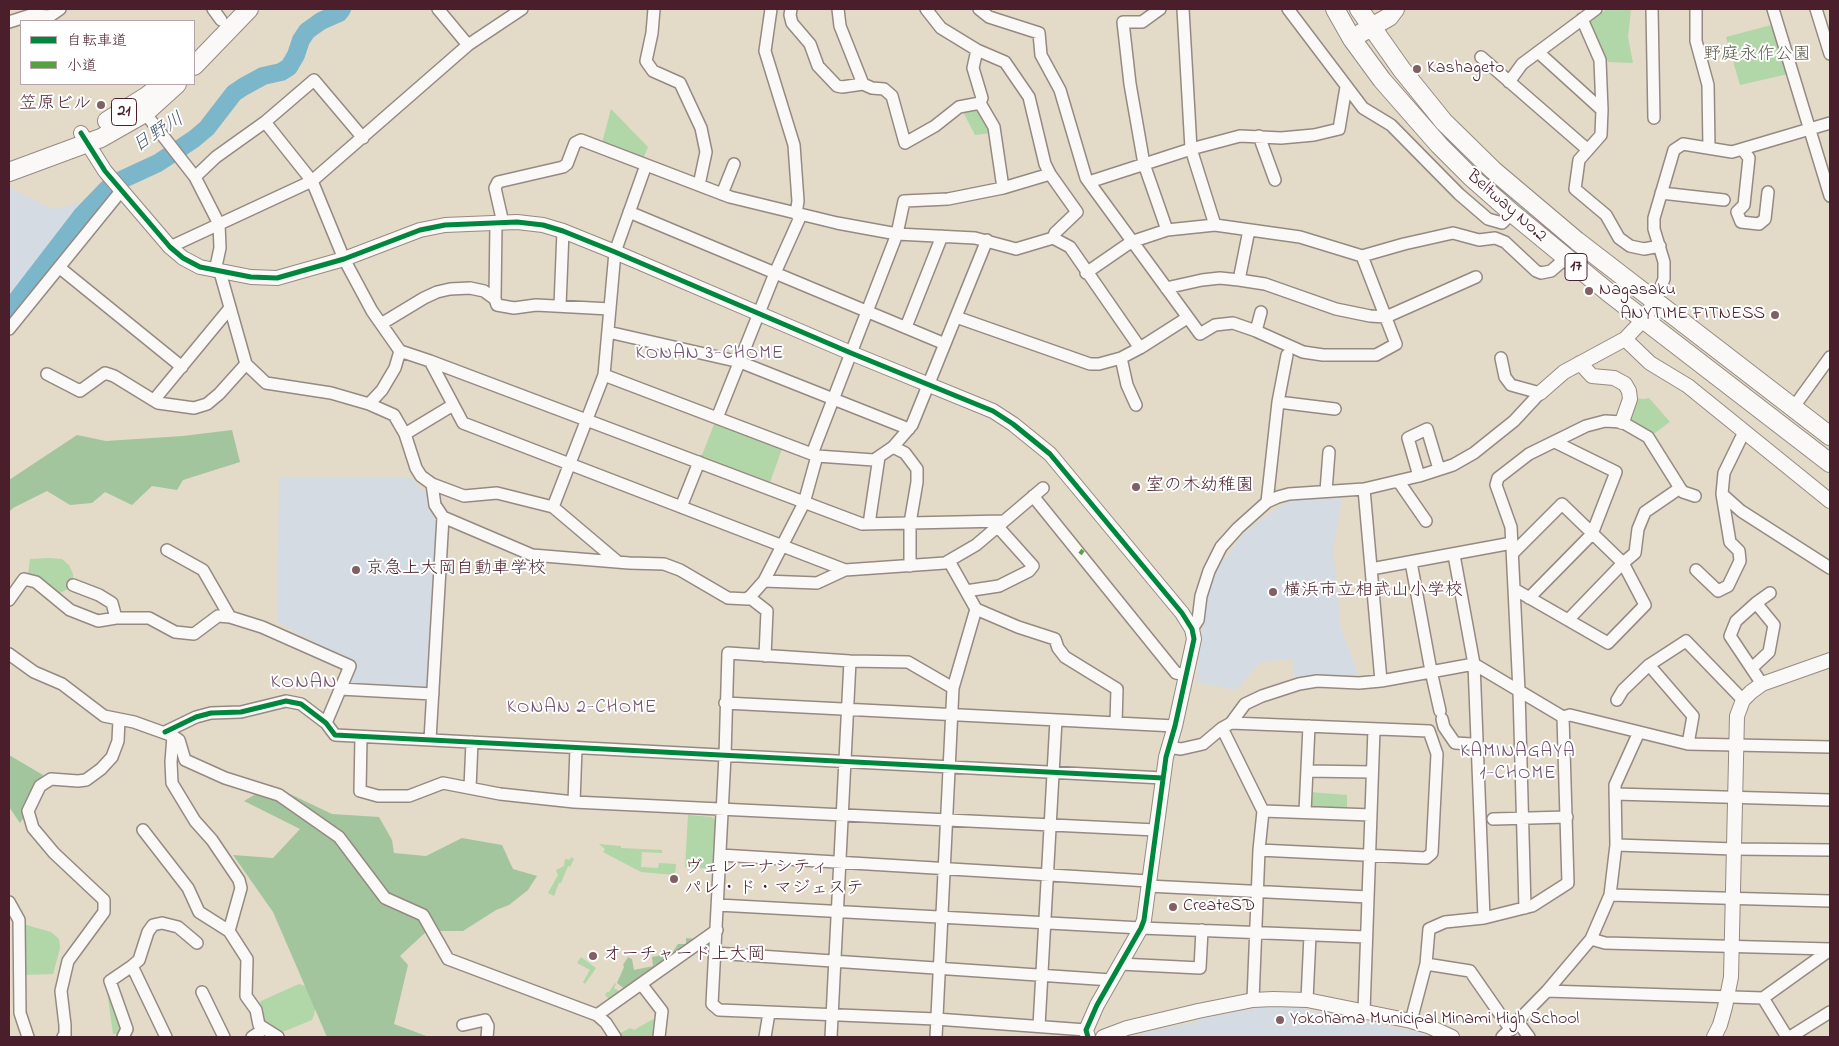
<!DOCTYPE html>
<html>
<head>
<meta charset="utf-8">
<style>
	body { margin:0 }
	#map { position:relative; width:1839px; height:1046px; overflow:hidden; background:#e3dac8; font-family:"Indie Flower","Klee One",sans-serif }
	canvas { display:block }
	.frame { position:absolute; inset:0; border:10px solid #4a1f2b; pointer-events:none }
	.legend { position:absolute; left:20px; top:20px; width:175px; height:65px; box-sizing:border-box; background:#fff; border:1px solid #b7a5aa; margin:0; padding:6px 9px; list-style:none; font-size:15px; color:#4a1f2b }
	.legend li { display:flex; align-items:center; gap:10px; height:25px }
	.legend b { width:25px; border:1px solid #b7a5aa }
</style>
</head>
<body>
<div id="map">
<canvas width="1839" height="1046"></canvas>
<div class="frame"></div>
<ul class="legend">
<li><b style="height:6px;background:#00873e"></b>自転車道</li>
<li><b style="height:6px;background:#56a243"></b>小道</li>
</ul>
</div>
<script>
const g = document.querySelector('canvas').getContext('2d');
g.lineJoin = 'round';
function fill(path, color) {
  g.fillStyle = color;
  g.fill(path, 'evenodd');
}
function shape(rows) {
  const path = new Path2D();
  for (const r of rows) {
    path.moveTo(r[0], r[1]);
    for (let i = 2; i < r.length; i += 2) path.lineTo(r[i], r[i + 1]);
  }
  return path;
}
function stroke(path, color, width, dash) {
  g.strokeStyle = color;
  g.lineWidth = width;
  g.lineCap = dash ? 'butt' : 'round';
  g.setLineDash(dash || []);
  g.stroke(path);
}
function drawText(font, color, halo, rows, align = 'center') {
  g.font = font + ' "Indie Flower","Klee One",sans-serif';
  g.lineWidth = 4;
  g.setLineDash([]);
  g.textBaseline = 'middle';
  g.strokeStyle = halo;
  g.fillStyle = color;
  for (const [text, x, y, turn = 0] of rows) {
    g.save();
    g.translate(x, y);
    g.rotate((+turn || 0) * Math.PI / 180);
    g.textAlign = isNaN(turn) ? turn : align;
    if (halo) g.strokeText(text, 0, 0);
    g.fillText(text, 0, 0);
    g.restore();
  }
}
fill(shape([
	[11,185,13,190,53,209,80,203,84,206,9,294,9,186],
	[410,477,428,495,437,519,430,692,346,685,354,664,277,622,279,478],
	[1342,498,1333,549,1341,628,1359,676,1322,676,1295,681,1292,659,1261,662,1236,690,1196,682,1206,603,1212,580,1221,564,1241,537,1260,520,1289,501],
	[1262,1007,1300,1008,1417,1032,1429,1037,1134,1037,1146,1032,1192,1023,1204,1018]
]), '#d5dbe3');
fill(shape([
	[1607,9,1631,9,1628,37,1633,63,1608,62,1589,21],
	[1771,25,1788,74,1740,85,1726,37],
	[979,106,992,133,975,135,962,110],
	[611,109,648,147,643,159,602,143],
	[1633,398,1644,399,1649,398,1670,422,1652,435,1627,420],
	[715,422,782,449,769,485,700,460],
	[48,558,62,559,69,565,73,574,73,579,68,589,60,593,28,575,30,559],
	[1310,792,1347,795,1347,810,1312,808,1309,804],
	[688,815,712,817,717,822,715,869,685,867],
	[599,844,621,846,621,848,662,850,662,853,642,852,641,867,658,868,659,863,676,864,675,875,641,872,603,852,605,849],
	[571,857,574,859,570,867,568,866,561,883,559,883,554,896,548,893,558,875,556,870,564,866,565,859,570,860],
	[23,924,51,932,59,939,60,948,53,974,23,975],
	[581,957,596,968,585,984,583,982,590,970,577,963],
	[615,983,616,984,614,988,622,993,611,1001,605,995,607,992,609,992],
	[299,984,309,987,317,999,314,1015,312,1020,280,1033,263,1021,259,1004,261,1001],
	[111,990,124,1028,122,1034,113,1034,107,991],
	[657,1017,655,1037,620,1037,619,1034,630,1028,634,1030]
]), '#b1d6a8');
fill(shape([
	[232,430,240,462,183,480,177,490,152,486,132,505,105,492,92,503,70,505,47,491,13,508,9,512,9,480,77,435,106,441,183,436],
	[9,755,43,775,28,797,24,817,20,823,9,807],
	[271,785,332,814,379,817,392,840,394,853,426,856,462,838,502,845,513,869,537,876,528,890,509,905,496,910,463,931,427,931,400,956,408,965,394,1024,429,1037,327,1037,273,912,233,855,273,858,300,829,244,801],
	[686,938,697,939,626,990,617,983,624,967,623,965,628,957,632,959,634,970,653,966,652,957,672,953,678,944,686,944]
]), '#a3c59d');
stroke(shape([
	[9,310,82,215,108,188,119,181,158,163,194,139,207,128,234,93,243,87,263,76,281,72,289,67,296,55,301,40,307,31,321,21,339,13,342,9]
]), '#7bb6cb', 18);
const minor = shape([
	[213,9,221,20],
	[438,9,468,45],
	[654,9,652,33,646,61,653,71,680,83,701,128,706,152,699,185],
	[771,9,765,51,794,145,798,201,796,214],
	[791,9,790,15,792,23,810,44,818,66,837,86,842,87,863,84,872,88,884,89,892,96,905,143,935,126,959,107,980,103,982,98,973,68,977,50],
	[838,9,840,26,863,84],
	[926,9,941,28,977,50,1005,62,1029,97,1045,164,1050,174,1077,212,1055,233,1053,238],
	[979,9,989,17,1039,33,1041,55,1060,90,1086,178,1200,334,1215,325,1233,323,1256,331,1303,352,1323,355,1376,355,1396,344,1362,256],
	[1160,9,1142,22,1123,22,1130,84,1144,164,1167,230],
	[1183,9,1191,149,1215,225],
	[1288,9,1363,108,1391,125,1459,194,1488,219,1502,223,1512,213],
	[1652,9,1654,118],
	[1696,9,1696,41,1708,85,1709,148],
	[1773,9,1830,196],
	[1816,9,1830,54],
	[1582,19,1600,60,1602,110,1601,135,1579,160,1575,189,1606,215,1619,238,1630,246,1644,249,1660,246],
	[9,22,31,15,50,16,60,9],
	[1538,52,1602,110],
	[1481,57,1588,150],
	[1509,82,1522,64,1596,9],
	[980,103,994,127,1003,188],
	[145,113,195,177,219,224,220,248,215,271],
	[265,122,312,181,344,259,372,311,400,351,430,361,463,423,845,570,945,563,976,545,1043,488],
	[1259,136,1275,180],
	[1742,149,1749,158,1744,205,1737,212,1741,222,1759,224,1765,219,1768,192],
	[195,177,216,157,265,122,314,80,363,138],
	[1089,182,1191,149,1240,136,1281,138,1314,135,1339,129,1346,87],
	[1661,193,1724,200],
	[722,194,734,164],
	[629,212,945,344],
	[496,223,495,299,497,305,514,308,536,305,610,309],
	[503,223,495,188,498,182,563,167,567,164,575,143,581,140,730,197,837,223,897,234,975,238,1016,249,1053,238,1070,247,1140,348],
	[170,247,312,181,468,45,522,9],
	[60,268,182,367],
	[220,272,246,364,266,383,331,393,369,404,394,415,405,434],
	[1086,273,1131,242,1167,230,1215,225,1300,237,1362,256,1404,244,1453,233,1479,240,1495,238,1505,242,1536,271,1541,273,1551,271,1566,258],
	[1239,280,1249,230],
	[1166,288,1202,280,1220,278,1239,280,1265,284,1336,309,1370,316,1386,317,1476,277],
	[1655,302,1664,279,1664,262,1654,229,1654,218,1674,150,1683,144,1732,152,1830,123],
	[560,306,563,231],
	[956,317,1090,364,1099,364,1121,358,1140,348,1187,318],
	[381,324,424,298,437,292,450,289,470,288,484,291,495,299],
	[906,327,942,236],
	[9,329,121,191],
	[1256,331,1261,312],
	[608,332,740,362,909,429],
	[1121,358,1127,385,1136,405],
	[430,361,862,524,1004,521],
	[47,374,80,391,105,373,114,376,158,403,194,408,207,404,219,394,246,364],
	[604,375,817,456,874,460,893,447,912,425,987,240],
	[154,400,230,308],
	[1278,402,1335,409],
	[369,404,382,390,395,368,400,351],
	[453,405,405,434,416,468,421,476,432,484,435,505,443,517,532,555,629,563,664,564,680,570,728,598,748,599,764,581,804,503,817,456],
	[1793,408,1830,357],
	[717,418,775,273,801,215],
	[1744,432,1724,473,1722,494,1741,511,1830,568],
	[893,447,905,453,917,469,917,482,910,523,910,566],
	[812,454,897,234,904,201,948,199,1003,188,1050,174],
	[1419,476,1408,438,1427,429,1439,469],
	[1399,482,1426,521],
	[432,484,464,496,497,493,553,507,618,562],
	[1364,489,1381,681],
	[1326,491,1329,452],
	[1033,496,1176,673,1186,675],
	[1267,502,1278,402,1287,355],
	[553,507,604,375,615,252,646,165],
	[681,507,699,462],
	[869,524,879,457],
	[1513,553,1562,504,1623,563,1645,605,1608,643,1514,589],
	[1454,555,1474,664,1484,918],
	[1411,562,1431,671,1440,711],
	[1371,569,1512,543],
	[1696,570,1718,591,1728,586,1740,561,1739,551,1730,542,1722,494],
	[764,581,817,583,845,570],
	[73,585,99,595,112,603,116,618],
	[966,591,999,586,1029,571,1033,566,998,527],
	[749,597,767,611,765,656],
	[1529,598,1592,534,1616,472,1555,442],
	[9,600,24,579,36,582,70,610,98,621,116,618,149,618,175,632,194,634,218,616,230,617,203,570,167,550],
	[1756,603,1770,593],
	[976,609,1018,627,1055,639,1058,648,1065,657,1117,689,1116,723],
	[230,617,262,627,350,666,326,723],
	[1568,620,1623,563,1635,553,1638,529,1645,512,1680,488],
	[1192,629,1198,620,1201,596,1209,571,1221,547,1238,528,1267,502,1278,497,1289,494,1364,489,1419,476,1453,465,1474,453,1514,421,1540,393,1511,385,1505,377,1501,358],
	[9,654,34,672,62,684,104,716,134,722,173,736,179,740,185,760,225,778,279,795,339,837,385,898,423,915,448,959,597,1015,606,1023,615,1037],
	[1649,665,1693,716,1688,744],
	[1752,668,1769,652,1774,625,1756,603,1736,621,1730,636,1762,684],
	[953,688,908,662,850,661,728,653,725,756,712,1004,719,1010,936,1019,1086,1030],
	[340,689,433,694],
	[1617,700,1623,690,1649,665,1686,641,1743,700],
	[725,703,1175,726],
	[1442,719,1444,727,1455,743,1472,744],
	[1231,723,1429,731,1437,754,1432,853,1426,858,1259,850],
	[1222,728,1263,811,1259,850,1253,1000],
	[165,732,196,717,211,713,241,712,286,701,301,704,326,723,335,735,1163,778],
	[173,736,171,762,172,783,195,821,212,840,239,880,241,888,229,931],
	[361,737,360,791,378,796,409,796,443,783,500,794,574,802,1156,830],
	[430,740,443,517],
	[1168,747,1181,749,1203,744,1222,728,1231,723,1245,704,1262,696,1299,684,1317,681,1359,683,1381,681,1474,664,1563,717,1570,715,1688,744,1830,747],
	[1307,771,1372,772],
	[470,788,472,742],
	[1615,794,1830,800],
	[574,802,576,748],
	[1263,811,1371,815],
	[1305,812,1309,726],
	[1493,819,1567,817],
	[143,830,188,888,199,912,229,931,247,959,246,996,256,1010,259,1025,278,1037],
	[1616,845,1734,849,1830,850],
	[720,855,1149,881],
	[1148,886,1368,897],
	[1610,895,1830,901],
	[9,902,19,920,20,1013,28,1037],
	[718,905,1141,928,1366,937],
	[1525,908,1519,691,1511,527,1496,485,1498,478,1529,454,1586,426,1605,421,1622,422,1648,437,1680,488,1683,492,1695,496],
	[1591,939,1605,943,1830,949],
	[715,953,1111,980],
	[1120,964,1200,968,1202,930],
	[1426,964,1470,971,1511,1030],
	[132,966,166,1037],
	[642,985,662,1011,659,1037],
	[1547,991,1763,998,1830,950],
	[202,992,224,1037],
	[1763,998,1787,1037],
	[1307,1000,1310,935],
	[1364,1011,1374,729],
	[597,1015,717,930],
	[1411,1021,1426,964,1429,929,1445,922,1484,918,1532,906,1568,883,1563,717],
	[1518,1022,1529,1037],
	[463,1025,485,1020,488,1026,487,1037],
	[1039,1026,1056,720],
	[63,1037,65,1036,65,1025,61,991,68,961,104,912,104,900,54,853,33,828,28,811,40,786,51,779,78,781,86,780,101,769,112,757,118,741,119,720],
	[123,1037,127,1029,110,981,132,966,139,960,148,932,153,925,162,923,178,927,197,943],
	[252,1037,264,1029],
	[765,1037,769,1013],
	[831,1037,850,661],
	[936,1037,953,688,976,609,949,561],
	[1502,1037,1547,991,1591,939,1610,895,1616,845,1615,785,1639,732],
	[1790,1037,1830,1012]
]);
const tertiary = shape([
	[81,133,105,171,170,247,183,258,200,267,251,277,277,278,344,259,420,230,445,225,517,222,543,225,563,231,615,252,851,353,993,411,1013,424,1050,454,1182,613,1192,629,1194,639,1175,726,1166,757,1144,920,1141,928,1097,1005,1086,1030,1088,1037],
	[1625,339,1650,363,1688,386,1830,501],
	[1580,363,1592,376,1614,378,1625,384,1629,391,1630,399,1622,422],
	[1540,393,1564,372,1625,339,1643,320,1655,302],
	[1103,1037,1127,1028,1198,1011,1253,1000,1273,999,1307,1000,1411,1021,1428,1026,1452,1037],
	[1714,1037,1720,1025,1725,1007,1731,977,1737,716,1743,700,1751,692,1762,684,1830,660]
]);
const primary = shape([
	[1335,9,1352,39,1382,80,1439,145,1471,177,1512,213,1608,292,1830,463],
	[1359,9,1402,70,1444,122,1493,170,1577,241,1830,436],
	[1361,33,1389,17,1395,9],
	[194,66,249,9],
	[107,121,147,96,160,86],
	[9,172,101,138,145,113,177,84]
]);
stroke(minor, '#958a83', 14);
stroke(tertiary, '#958a83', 16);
stroke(primary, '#958a83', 20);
stroke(minor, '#fbf9f7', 11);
stroke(tertiary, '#fbf9f7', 14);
stroke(primary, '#fbf9f7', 18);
stroke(shape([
	[1080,554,1083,550]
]), '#56a243', 4, [8, 4]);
stroke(shape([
	[81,133,105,171,170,247,183,258,200,267,251,277,277,278,344,259,420,230,445,225,517,222,543,225,563,231,615,252,851,353,993,411,1013,424,1050,454,1182,613,1192,629,1194,639,1175,726,1166,757,1144,920,1141,928,1097,1005,1086,1030,1088,1037],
	[165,732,196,717,211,713,241,712,286,701,301,704,326,723,335,735,1163,778]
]), '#00873e', 5);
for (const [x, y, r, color] of [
	[1417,69,5,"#806062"],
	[101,105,5,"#806062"],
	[1589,291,5,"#806062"],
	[1775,315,5,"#806062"],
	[1136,487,5,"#806062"],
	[356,570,5,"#806062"],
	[1273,592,5,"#806062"],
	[674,879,5,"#806062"],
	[1173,907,5,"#806062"],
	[593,956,5,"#806062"],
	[1280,1020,5,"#806062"]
]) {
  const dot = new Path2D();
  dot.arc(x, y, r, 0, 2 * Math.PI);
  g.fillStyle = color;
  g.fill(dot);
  stroke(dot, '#fff', 2);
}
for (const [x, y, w] of [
	[124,112,25],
	[1576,267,22]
]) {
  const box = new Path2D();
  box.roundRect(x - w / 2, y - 13.5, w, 27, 4);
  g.fillStyle = '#fff';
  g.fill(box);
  stroke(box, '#4a1f2b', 1);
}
drawText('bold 16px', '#4a1f2b', null, [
	["21",124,112],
	["17",1576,267]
]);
drawText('18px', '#605e4e', '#fff', [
	["野庭永作公園",1757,56]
]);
drawText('18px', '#4a1f2b', '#fff', [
	["Kashageto",1427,69],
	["笠原ビル",91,105,"right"],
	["Nagasaku",1599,291],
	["ANYTIME FITNESS",1765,315,"right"],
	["室の木幼稚園",1146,487],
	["京急上大岡自動車学校",366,570],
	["横浜市立相武山小学校",1283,592],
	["ヴェレーナシティ",684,869],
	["パレ・ド・マジェステ",684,890],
	["CreateSD",1183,907],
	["オーチャード上大岡",603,956],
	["Yokohama Municipal Minami High School",1290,1020]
], 'left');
drawText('18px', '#4a1f2b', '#fff', [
	["Beltway No.2",1506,207,41]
]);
drawText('italic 19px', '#4c5c73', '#fff', [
	["日野川",159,134,-33]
]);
g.letterSpacing = '1px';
drawText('19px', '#72516e', '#fff', [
	["KONAN 3-CHOME",710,355],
	["KONAN 2-CHOME",582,709],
	["KAMINAGAYA",1518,753],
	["1-CHOME",1518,775]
]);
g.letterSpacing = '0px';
g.letterSpacing = '1px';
drawText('20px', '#72516e', '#fff', [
	["KONAN",304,684]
]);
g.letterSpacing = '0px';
</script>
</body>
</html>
